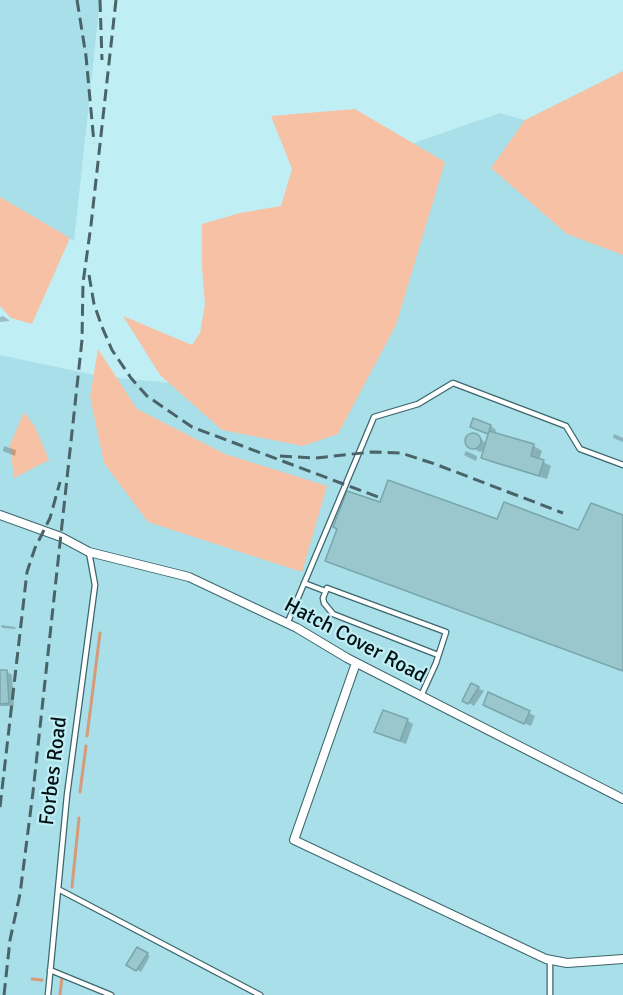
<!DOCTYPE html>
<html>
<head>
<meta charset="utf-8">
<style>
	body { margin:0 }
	canvas { display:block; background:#c0eef5 }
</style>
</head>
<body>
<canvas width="623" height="995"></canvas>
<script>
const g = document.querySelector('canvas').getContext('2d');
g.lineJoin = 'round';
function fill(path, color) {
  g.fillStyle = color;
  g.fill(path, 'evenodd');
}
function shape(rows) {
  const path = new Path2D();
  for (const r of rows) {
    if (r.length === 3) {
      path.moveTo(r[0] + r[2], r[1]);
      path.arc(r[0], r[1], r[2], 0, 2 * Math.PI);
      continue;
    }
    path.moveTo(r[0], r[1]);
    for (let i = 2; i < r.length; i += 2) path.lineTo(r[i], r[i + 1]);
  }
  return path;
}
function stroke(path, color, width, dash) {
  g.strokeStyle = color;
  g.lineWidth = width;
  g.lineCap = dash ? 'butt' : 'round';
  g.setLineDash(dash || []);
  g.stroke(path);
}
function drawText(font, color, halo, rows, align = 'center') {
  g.font = font + ' Signika,sans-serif';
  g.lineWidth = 4.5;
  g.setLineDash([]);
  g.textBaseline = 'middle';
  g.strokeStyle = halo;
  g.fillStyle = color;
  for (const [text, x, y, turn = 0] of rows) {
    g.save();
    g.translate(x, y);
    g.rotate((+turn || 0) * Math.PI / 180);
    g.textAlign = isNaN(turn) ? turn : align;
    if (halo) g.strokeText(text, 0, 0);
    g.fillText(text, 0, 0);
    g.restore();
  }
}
fill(shape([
	[0,0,100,0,74,241,0,197],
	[500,113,623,149,623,995,0,995,0,355,99,376,274,393,408,145]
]), '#a9dfe8');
fill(shape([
	[623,71,623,255,567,234,491,168,525,120],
	[355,109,445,162,396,325,338,434,303,446,222,430,160,375,123,316,192,345,200,333,205,304,202,267,202,224,240,213,281,206,292,169,271,116],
	[0,197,70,238,32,324,11,318,0,306],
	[98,349,137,409,225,454,327,486,302,572,148,522,104,463,90,397],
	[24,412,35,427,49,460,14,478,10,445]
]), '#f6c1a4');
fill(shape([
	[3,316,9,320,9,321,0,322,0,317],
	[491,426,496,430,495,434,534,446,542,451,539,460,551,466,547,479,491,462,483,457,485,449,480,452,468,445,467,441,469,436,473,435,477,436,487,444,490,435,472,427],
	[614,434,623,438,623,442,613,438],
	[4,446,16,450,15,456,3,451],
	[466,451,477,456,476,461,464,455],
	[1,625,15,627,16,629,2,628],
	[0,671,6,671,12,675,14,706,0,706],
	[472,685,484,691,474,706,464,700],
	[489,694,535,716,531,726,490,708],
	[407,720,413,724,406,744,382,735],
	[138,949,150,956,141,972,128,964]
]), '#0003');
stroke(shape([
	[87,736,100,633],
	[80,792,86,746],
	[72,887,79,818],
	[32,979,42,980],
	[60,995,62,977]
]), '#d59b7a', 3);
const building = shape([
	[473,418,491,425,488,434,470,427,473,418],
	[489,431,534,444,531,456,544,460,539,476,481,458,489,431],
	[473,441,8],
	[388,480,497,519,504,502,578,530,591,503,623,515,623,671,325,561,337,529,333,527,347,491,380,502,388,480],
	[0,670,7,670,9,703,0,704,0,670],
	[471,683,479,687,468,704,462,701,471,683],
	[488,692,530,711,524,724,483,705,488,692],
	[383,710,408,719,400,741,374,732,383,710],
	[137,947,148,953,136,971,126,965,137,947]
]);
fill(building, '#99c7cd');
stroke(building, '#79a6ac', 1.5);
const service = shape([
	[304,583,325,591],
	[287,624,374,417,418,404,453,383,566,426,580,449,623,465],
	[421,696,436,663,446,632,327,588,323,598,324,603,333,614,438,655],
	[58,889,260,995],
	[50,970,111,995],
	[48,995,67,795,95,585,89,552],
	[550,995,550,960]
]);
const minor = shape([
	[0,515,61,537,89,552,189,577,297,628,347,658,623,799],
	[356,663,294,840,546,959,567,963,623,959]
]);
stroke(service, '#3b666c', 7);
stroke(minor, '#3b666c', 10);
stroke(service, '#fff', 4.5);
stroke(minor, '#fff', 8);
stroke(shape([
	[77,0,86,56,94,143],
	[100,0,102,60],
	[89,275,94,304,102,327,112,350,131,378,147,396,192,427,378,497],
	[280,456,315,458,372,452,401,453,435,464,563,513],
	[0,807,27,572,35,548,50,518,60,482],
	[4,995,10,940,20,894,33,792,82,340,83,283,91,225,116,0]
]), '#496368', 3, [12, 6]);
drawText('21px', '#021013', '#c0eef5', [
	["Hatch Cover Road",355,641,28],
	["Forbes Road",54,771,-83]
]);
</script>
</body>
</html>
